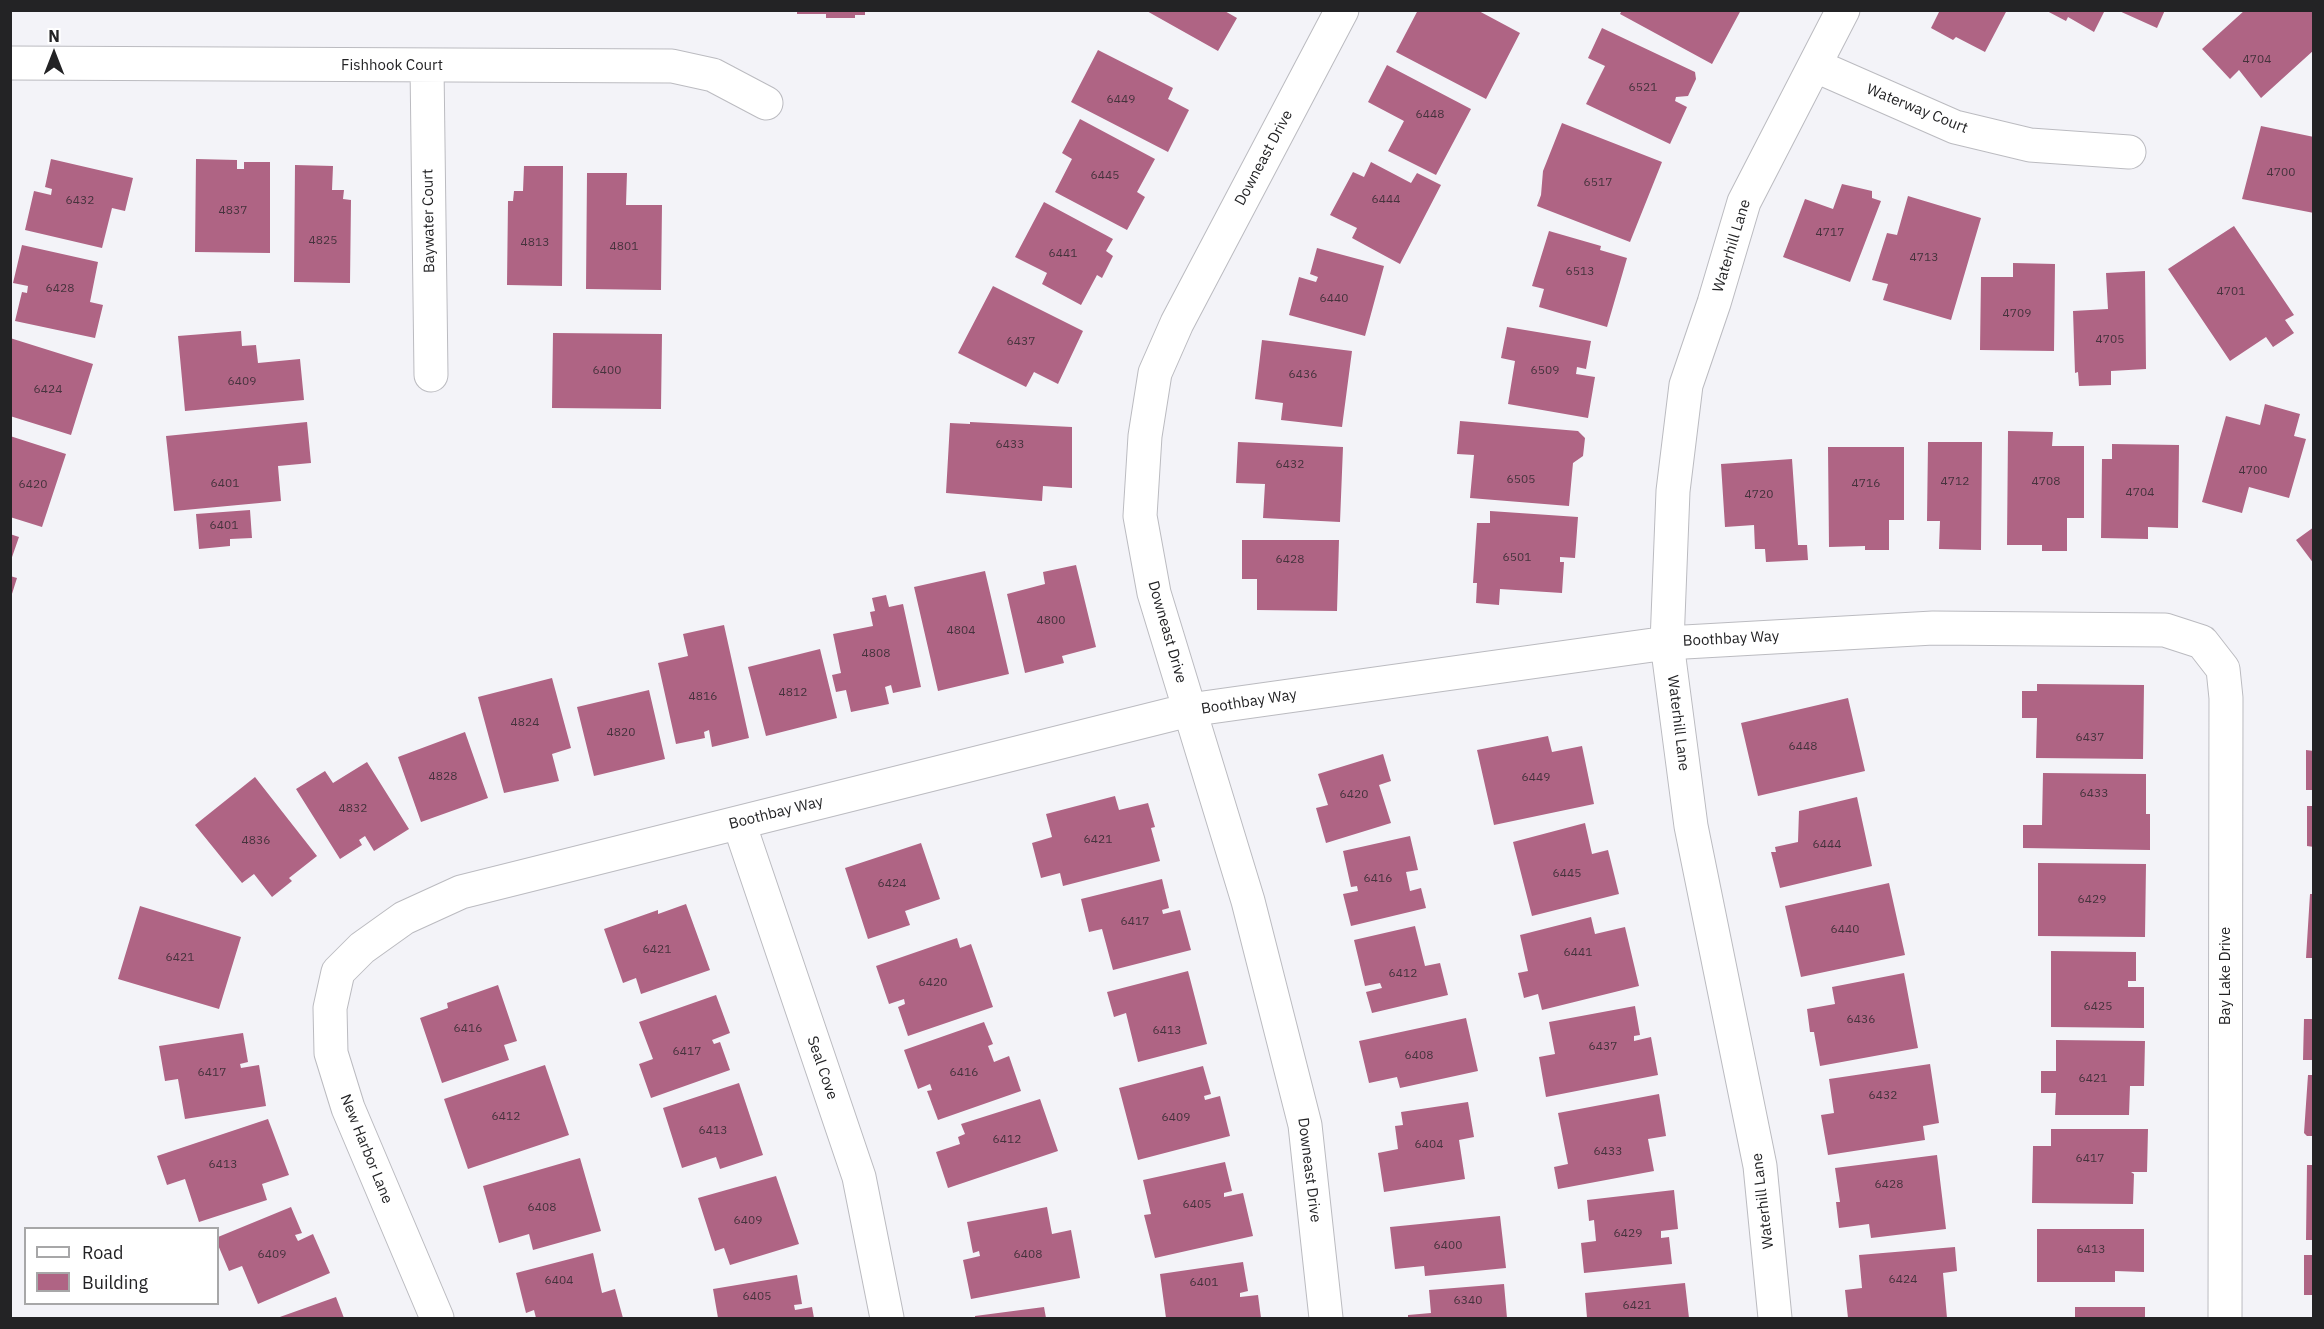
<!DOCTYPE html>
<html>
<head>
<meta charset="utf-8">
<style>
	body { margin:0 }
	#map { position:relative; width:2324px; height:1329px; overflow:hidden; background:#f3f3f8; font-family:"IBM Plex Sans",sans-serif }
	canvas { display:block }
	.frame { position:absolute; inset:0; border:12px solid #232325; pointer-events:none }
	.legend { position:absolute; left:24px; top:1227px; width:195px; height:78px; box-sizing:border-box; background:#fff; border:2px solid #a7a7a8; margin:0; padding:8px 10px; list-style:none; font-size:18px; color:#232325 }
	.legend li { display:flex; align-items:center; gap:12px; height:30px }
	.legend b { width:30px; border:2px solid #a7a7a8 }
	.north { position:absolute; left:24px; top:24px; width:60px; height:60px; -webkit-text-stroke:4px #fff; paint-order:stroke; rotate:0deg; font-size:16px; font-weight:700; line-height:24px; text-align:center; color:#232325 }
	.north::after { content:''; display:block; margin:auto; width:21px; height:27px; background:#232325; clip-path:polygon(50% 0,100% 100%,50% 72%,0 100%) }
</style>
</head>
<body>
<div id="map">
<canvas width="2324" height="1329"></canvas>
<div class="frame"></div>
<ul class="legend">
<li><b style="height:8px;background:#fff"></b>Road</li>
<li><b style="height:16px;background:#af6484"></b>Building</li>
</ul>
<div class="north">N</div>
</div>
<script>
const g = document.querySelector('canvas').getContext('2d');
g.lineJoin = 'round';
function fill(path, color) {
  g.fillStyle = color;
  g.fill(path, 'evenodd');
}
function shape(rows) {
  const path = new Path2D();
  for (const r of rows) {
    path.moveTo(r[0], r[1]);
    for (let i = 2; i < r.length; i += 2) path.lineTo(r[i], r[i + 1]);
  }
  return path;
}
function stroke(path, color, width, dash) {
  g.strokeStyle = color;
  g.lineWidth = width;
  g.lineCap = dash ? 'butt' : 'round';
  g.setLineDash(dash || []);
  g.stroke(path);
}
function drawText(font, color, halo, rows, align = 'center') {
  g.font = font + ' "IBM Plex Sans",sans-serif';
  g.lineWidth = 6;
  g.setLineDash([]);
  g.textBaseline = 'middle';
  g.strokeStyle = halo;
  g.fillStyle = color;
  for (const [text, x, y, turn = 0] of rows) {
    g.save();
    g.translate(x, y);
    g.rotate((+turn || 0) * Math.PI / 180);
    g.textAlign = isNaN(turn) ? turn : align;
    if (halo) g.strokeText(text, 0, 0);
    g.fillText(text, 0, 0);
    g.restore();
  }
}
fill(shape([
	[797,10,865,10,865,15,855,15,855,18,826,18,826,14,797,14],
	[1145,10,1223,10,1237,18,1218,51],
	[1418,10,1477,10,1520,33,1486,99,1396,52],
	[1622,10,1741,10,1712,64,1620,14],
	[1940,10,2007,10,1985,52,1956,37,1953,40,1931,28],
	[2045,10,2105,10,2094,32,2068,17,2066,21],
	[2117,10,2165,10,2157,28],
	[2245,10,2314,10,2314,50,2261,98,2239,70,2230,79,2202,49],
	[1602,28,1695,72,1696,79,1688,96,1676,97,1675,101,1687,107,1670,144,1586,104,1605,66,1588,58],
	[1098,50,1173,88,1168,99,1189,110,1168,152,1071,102],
	[1387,65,1471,109,1436,175,1388,151,1404,121,1368,102],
	[1080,119,1155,159,1137,192,1145,197,1127,230,1055,192,1072,159,1062,153],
	[1562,123,1662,162,1630,242,1537,206,1541,195,1543,171],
	[2261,126,2314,137,2314,213,2242,199],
	[51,159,133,178,125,211,112,208,102,248,25,230,34,191,51,195,52,189,45,187],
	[196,159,237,160,237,169,244,169,244,162,270,162,270,253,195,252],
	[1371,162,1411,183,1417,173,1441,185,1400,264,1352,238,1357,228,1330,215,1353,172,1364,177],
	[295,165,333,166,332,190,344,190,343,199,351,200,350,283,294,282],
	[524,166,563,166,562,286,507,285,508,201,513,201,514,191,523,191],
	[587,173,627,173,626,205,662,205,661,290,586,289],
	[1842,184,1872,191,1872,198,1881,201,1850,282,1783,257,1805,199,1833,209],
	[1908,196,1981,218,1951,320,1883,300,1888,284,1872,280,1887,233,1897,235],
	[1044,202,1113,239,1106,251,1113,256,1102,278,1097,275,1081,305,1042,284,1047,273,1015,257],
	[2234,226,2294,315,2285,320,2294,333,2273,347,2266,337,2230,361,2168,269],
	[1549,231,1601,246,1600,250,1627,258,1607,327,1539,307,1544,289,1532,286],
	[22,245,98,262,90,302,103,305,95,338,15,321,22,292,27,293,28,286,13,283],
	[1317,248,1384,266,1365,336,1289,315,1299,277,1316,282,1318,277,1310,274],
	[2013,263,2055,264,2054,351,1980,350,1981,277,2013,277],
	[2145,271,2146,369,2111,371,2111,385,2079,386,2078,372,2075,373,2073,311,2108,309,2106,273],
	[993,286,1083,331,1058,384,1034,372,1026,387,958,353],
	[1507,327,1591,341,1586,369,1577,367,1576,374,1595,377,1588,418,1508,404,1515,361,1501,358],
	[241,331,242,346,256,345,258,363,300,359,304,400,185,411,178,336],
	[553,333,662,334,661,409,552,408],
	[10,338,93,364,71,435,10,416],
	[1262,340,1352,351,1342,427,1281,420,1283,403,1255,399],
	[2265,404,2300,414,2294,436,2306,439,2289,498,2249,487,2242,513,2202,502,2226,416,2260,425],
	[1460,421,1578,431,1585,438,1583,456,1573,463,1569,506,1470,498,1474,455,1457,454],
	[307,422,311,463,278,466,281,501,174,511,166,436],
	[970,422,1072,427,1072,488,1043,486,1042,501,946,493,950,423,970,424],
	[2008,431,2053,432,2052,446,2084,446,2084,518,2067,518,2067,551,2042,551,2042,545,2007,545],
	[10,436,66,454,42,527,10,517],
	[1238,442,1343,447,1340,522,1263,518,1265,484,1236,483],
	[1928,442,1982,442,1981,550,1939,549,1940,521,1927,521],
	[2112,444,2179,445,2178,528,2148,527,2148,539,2101,538,2102,459,2112,459],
	[1828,447,1904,447,1904,520,1889,520,1889,550,1865,550,1865,546,1829,547],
	[1792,459,1798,545,1807,545,1808,560,1766,562,1765,549,1755,549,1754,525,1725,527,1721,464],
	[250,510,252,538,230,539,230,546,199,549,196,514],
	[1490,511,1578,517,1575,558,1560,557,1560,562,1564,562,1562,593,1500,589,1499,605,1476,603,1477,583,1473,583,1477,523,1490,523],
	[2314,527,2314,564,2296,540],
	[10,534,19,537,11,560,10,560],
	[1242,540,1339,540,1337,611,1257,610,1257,579,1242,579],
	[1076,565,1096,647,1062,656,1064,663,1025,673,1007,594,1045,584,1043,572],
	[985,571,1009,674,938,691,914,587],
	[10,576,17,578,11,597,10,596],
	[886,595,889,607,903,604,921,687,893,693,891,685,885,687,889,704,851,712,846,690,836,692,832,675,841,673,833,634,873,626,870,612,875,611,872,598],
	[724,625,749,738,712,747,709,730,704,732,705,738,676,744,658,663,688,656,683,634],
	[820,649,837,718,766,736,748,667],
	[552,678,571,748,552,754,559,781,504,793,478,697],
	[2037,684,2144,685,2143,759,2036,758,2037,718,2022,718,2022,691,2037,691],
	[649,690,665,759,594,776,577,707],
	[1848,698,1865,771,1758,796,1741,723],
	[465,732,488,798,421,822,398,757],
	[1548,736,1552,752,1582,746,1594,804,1494,825,1477,750],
	[2306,750,2314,751,2314,790,2306,790],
	[1383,754,1391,781,1379,785,1391,823,1326,843,1316,808,1328,805,1318,774],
	[367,762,409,829,374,851,365,836,359,840,362,845,340,859,296,789,325,771,333,783],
	[2043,773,2146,774,2146,814,2150,814,2150,850,2023,848,2023,825,2042,825],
	[255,777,317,856,289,878,292,881,272,897,254,874,242,883,195,825],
	[1115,796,1119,810,1148,803,1155,827,1151,828,1160,861,1063,886,1060,873,1041,878,1032,843,1052,837,1046,814],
	[1857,797,1872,866,1780,888,1771,852,1776,852,1775,847,1798,842,1799,811],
	[2307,806,2314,806,2314,847,2307,846],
	[1585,823,1592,854,1608,850,1619,894,1532,916,1513,842],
	[1410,836,1418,870,1406,872,1410,891,1421,888,1426,908,1351,926,1343,894,1358,891,1357,886,1351,887,1343,851],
	[921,843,940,899,905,911,910,925,868,939,845,868],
	[2038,863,2146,864,2145,937,2038,936],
	[1162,879,1169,908,1162,910,1163,914,1180,910,1191,950,1113,970,1102,929,1089,932,1081,899],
	[1889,883,1905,955,1801,977,1785,906],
	[2310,894,2314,894,2314,958,2306,958],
	[686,904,710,970,641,994,636,978,623,983,604,929,658,910,658,914],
	[140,906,241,937,219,1009,118,979],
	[1591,917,1595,934,1625,927,1639,986,1542,1010,1538,994,1524,998,1518,973,1528,971,1520,935],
	[1415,926,1425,966,1440,963,1448,995,1372,1013,1366,992,1382,988,1380,983,1365,986,1354,940],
	[957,938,960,948,971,944,993,1007,908,1036,898,1007,905,1004,904,999,889,1004,876,966],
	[2051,951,2136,952,2136,981,2128,981,2128,987,2144,987,2144,1028,2051,1027],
	[1188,971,1207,1044,1138,1062,1126,1013,1114,1017,1107,992],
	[1904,973,1918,1048,1820,1066,1814,1032,1810,1032,1807,1009,1835,1004,1832,987],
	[498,985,517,1041,504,1045,509,1060,442,1083,420,1018,448,1008,447,1003],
	[716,995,730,1033,712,1040,714,1044,720,1042,730,1070,651,1098,639,1064,653,1059,639,1022],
	[1635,1006,1640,1035,1634,1036,1634,1041,1651,1037,1658,1075,1546,1097,1539,1057,1555,1054,1549,1022],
	[1466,1018,1478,1071,1400,1088,1397,1077,1369,1083,1359,1041],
	[2304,1019,2314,1019,2314,1060,2303,1060],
	[984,1022,993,1044,988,1046,994,1062,1009,1056,1021,1091,938,1120,927,1091,932,1090,930,1084,918,1089,904,1050],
	[243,1033,248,1062,240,1064,241,1068,259,1065,266,1106,185,1119,178,1079,165,1081,159,1046],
	[2056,1040,2145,1041,2144,1086,2130,1086,2129,1115,2055,1115,2056,1093,2041,1093,2041,1071,2056,1071],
	[1930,1064,1939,1123,1923,1126,1925,1140,1828,1155,1821,1115,1834,1113,1829,1079],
	[545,1065,569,1135,468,1169,444,1099],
	[1203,1066,1211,1094,1204,1096,1205,1100,1220,1096,1230,1136,1138,1160,1119,1088],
	[2308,1075,2314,1075,2314,1136,2307,1136,2304,1133],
	[739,1083,763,1155,720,1169,716,1157,682,1168,663,1108],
	[1659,1094,1666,1136,1648,1139,1654,1171,1558,1189,1554,1167,1568,1164,1558,1113],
	[1040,1099,1058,1151,948,1188,936,1152,960,1144,958,1137,965,1134,961,1124],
	[1468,1102,1474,1137,1459,1140,1465,1179,1384,1192,1378,1153,1398,1149,1395,1126,1403,1125,1401,1112],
	[268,1119,289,1175,262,1184,267,1200,199,1222,185,1179,167,1185,157,1156],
	[2051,1129,2148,1129,2147,1172,2131,1172,2134,1174,2133,1204,2032,1203,2033,1146,2051,1146],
	[1937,1155,1946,1229,1871,1238,1869,1224,1839,1228,1836,1202,1840,1202,1835,1168],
	[580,1158,601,1231,533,1250,529,1234,499,1243,483,1186],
	[1225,1162,1232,1191,1224,1193,1224,1197,1243,1193,1253,1236,1155,1258,1144,1215,1151,1214,1143,1180],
	[2307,1165,2314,1165,2314,1240,2306,1240],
	[776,1176,799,1244,730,1265,724,1248,715,1251,698,1198],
	[1674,1190,1678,1229,1661,1231,1661,1238,1669,1237,1672,1264,1584,1273,1581,1243,1596,1241,1594,1220,1589,1221,1587,1200],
	[291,1207,302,1233,295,1235,298,1241,313,1234,330,1273,258,1304,242,1266,229,1271,218,1245,218,1237],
	[1047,1207,1052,1234,1071,1230,1080,1278,971,1299,963,1260,980,1256,979,1251,973,1253,967,1222],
	[1500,1216,1506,1268,1425,1276,1424,1266,1395,1269,1390,1227],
	[2037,1229,2144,1229,2144,1272,2115,1271,2115,1282,2037,1282],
	[1955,1247,1957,1271,1943,1273,1947,1318,1848,1318,1845,1290,1862,1288,1859,1255],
	[593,1253,602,1293,615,1289,623,1318,536,1318,534,1310,526,1313,516,1273],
	[2304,1255,2314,1255,2314,1295,2304,1295],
	[1243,1262,1248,1291,1240,1293,1240,1297,1258,1295,1261,1318,1166,1318,1160,1274],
	[797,1275,802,1304,794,1305,795,1310,812,1307,814,1318,718,1318,713,1289],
	[1685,1283,1689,1318,1587,1318,1585,1293],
	[1504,1284,1507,1318,1408,1318,1408,1315,1431,1313,1429,1290],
	[336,1297,344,1318,277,1318],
	[1044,1307,1046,1318,975,1318,975,1316],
	[2075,1307,2145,1307,2145,1318,2075,1318]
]), '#af6484');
const minor = shape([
	[10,63,672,66,713,75,766,103],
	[427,66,431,375],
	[1816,66,1955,127,2030,145,2129,152],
	[739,823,859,1177,887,1318],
	[437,1318,348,1108,331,1053,330,1008,338,972,362,948,404,918,461,892,1189,710,1667,643,1933,628,2165,630,2202,642,2223,669,2226,698,2225,1318],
	[1326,1318,1305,1125,1248,901,1154,593,1140,516,1145,436,1155,373,1177,323,1342,10],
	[1775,1318,1760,1166,1691,826,1667,643,1673,491,1686,385,1714,303,1744,202,1843,10]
]);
stroke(minor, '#bbbbc0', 35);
stroke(minor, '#fff', 33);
drawText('12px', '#46333d', null, [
	["4704",2257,60],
	["6521",1643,88],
	["6449",1121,100],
	["6448",1430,115],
	["4700",2281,173],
	["6445",1105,176],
	["6517",1598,183],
	["6444",1386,200],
	["6432",80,201],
	["4837",233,211],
	["4717",1830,233],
	["4825",323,241],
	["4813",535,243],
	["4801",624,247],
	["6441",1063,254],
	["4713",1924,258],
	["6513",1580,272],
	["6428",60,289],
	["4701",2231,292],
	["6440",1334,299],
	["4709",2017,314],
	["4705",2110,340],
	["6437",1021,342],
	["6400",607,371],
	["6509",1545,371],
	["6436",1303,375],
	["6409",242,382],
	["6424",48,390],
	["6433",1010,445],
	["6432",1290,465],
	["4700",2253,471],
	["6505",1521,480],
	["4712",1955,482],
	["4708",2046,482],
	["6401",225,484],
	["4716",1866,484],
	["6420",33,485],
	["4704",2140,493],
	["4720",1759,495],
	["6401",224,526],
	["6501",1517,558],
	["6428",1290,560],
	["4800",1051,621],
	["4804",961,631],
	["4808",876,654],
	["4812",793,693],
	["4816",703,697],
	["4824",525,723],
	["4820",621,733],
	["6437",2090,738],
	["6448",1803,747],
	["4828",443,777],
	["6449",1536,778],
	["6433",2094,794],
	["6420",1354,795],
	["4832",353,809],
	["6421",1098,840],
	["4836",256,841],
	["6444",1827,845],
	["6445",1567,874],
	["6416",1378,879],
	["6424",892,884],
	["6429",2092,900],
	["6417",1135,922],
	["6440",1845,930],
	["6421",657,950],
	["6441",1578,953],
	["6421",180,958],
	["6412",1403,974],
	["6420",933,983],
	["6425",2098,1007],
	["6436",1861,1020],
	["6416",468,1029],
	["6413",1167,1031],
	["6437",1603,1047],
	["6417",687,1052],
	["6408",1419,1056],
	["6417",212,1073],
	["6416",964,1073],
	["6421",2093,1079],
	["6432",1883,1096],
	["6412",506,1117],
	["6409",1176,1118],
	["6413",713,1131],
	["6412",1007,1140],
	["6404",1429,1145],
	["6433",1608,1152],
	["6417",2090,1159],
	["6413",223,1165],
	["6428",1889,1185],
	["6405",1197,1205],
	["6408",542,1208],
	["6409",748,1221],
	["6429",1628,1234],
	["6400",1448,1246],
	["6413",2091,1250],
	["6409",272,1255],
	["6408",1028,1255],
	["6424",1903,1280],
	["6404",559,1281],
	["6401",1204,1283],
	["6405",757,1297],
	["6340",1468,1301],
	["6421",1637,1306]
]);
drawText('15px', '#232325', '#fff', [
	["Fishhook Court",392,66],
	["Waterway Court",1917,109,22],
	["Downeast Drive",1264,158,-62],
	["Baywater Court",429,221,-91],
	["Waterhill Lane",1732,246,-73],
	["Downeast Drive",1167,632,74],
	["Boothbay Way",1731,639,-3],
	["Boothbay Way",1249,702,-9],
	["Waterhill Lane",1678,723,83],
	["Boothbay Way",776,813,-14],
	["Bay Lake Drive",2226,976,-90],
	["Seal Cove",822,1068,71],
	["New Harbor Lane",366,1149,68],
	["Downeast Drive",1309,1170,83],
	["Waterhill Lane",1763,1201,-97]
]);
</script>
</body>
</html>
